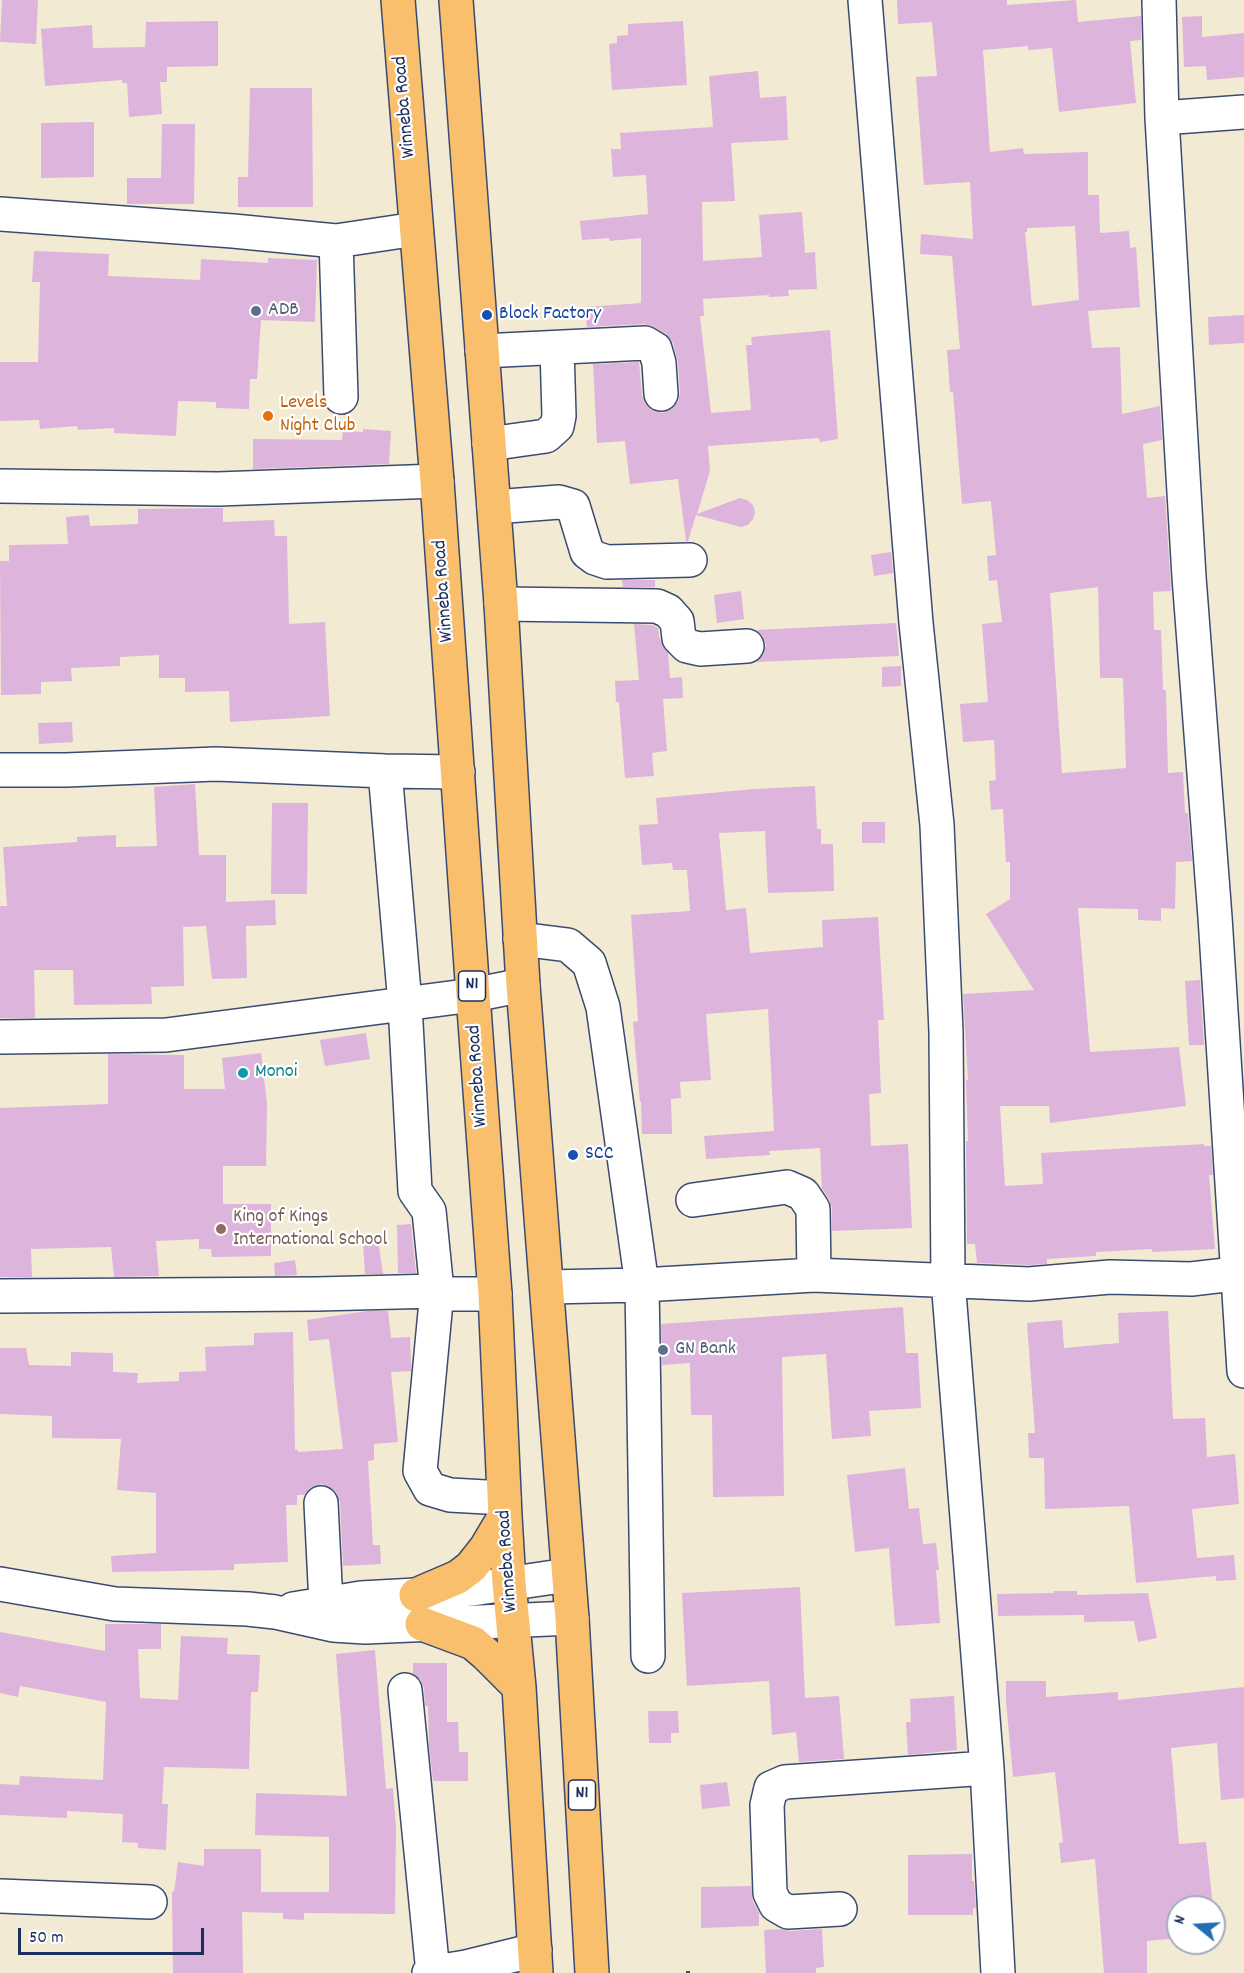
<!DOCTYPE html>
<html>
<head>
<meta charset="utf-8">
<style>
	body { margin:0 }
	#map { position:relative; width:1244px; height:1973px; overflow:hidden; background:#f3ead4; font-family:Dekko,sans-serif }
	canvas { display:block }
	.north { position:absolute; left:1166px; top:1895px; width:60px; height:60px; box-sizing:border-box; background:#fff; border:2px solid #a4acbf; border-radius:50%; rotate:288deg; font-size:16px; font-weight:700; line-height:24px; text-align:center; color:#1b2f5e }
	.north::after { content:''; display:block; margin:auto; width:21px; height:27px; background:#1f6fb2; clip-path:polygon(50% 0,100% 100%,50% 72%,0 100%) }
	.scale { position:absolute; left:18px; top:1928px; width:186px; height:27px; box-sizing:border-box; border:3px solid #1b2f5e; border-top:0; padding-left:8px; font-size:18px; line-height:21px; white-space:nowrap; color:#1b2f5e; -webkit-text-stroke:4px #fff; paint-order:stroke }
</style>
</head>
<body>
<div id="map">
<canvas width="1244" height="1973"></canvas>
<div class="north">N</div>
<div class="scale">50 m</div>
</div>
<script>
const g = document.querySelector('canvas').getContext('2d');
g.lineJoin = 'round';
function fill(path, color) {
  g.fillStyle = color;
  g.fill(path, 'evenodd');
}
function shape(rows) {
  const path = new Path2D();
  for (const r of rows) {
    path.moveTo(r[0], r[1]);
    for (let i = 2; i < r.length; i += 2) path.lineTo(r[i], r[i + 1]);
  }
  return path;
}
function stroke(path, color, width, dash) {
  g.strokeStyle = color;
  g.lineWidth = width;
  g.lineCap = dash ? 'butt' : 'round';
  g.setLineDash(dash || []);
  g.stroke(path);
}
function drawText(font, color, halo, rows, align = 'center') {
  g.font = font + ' Dekko,sans-serif';
  g.lineWidth = 4.5;
  g.setLineDash([]);
  g.textBaseline = 'middle';
  g.strokeStyle = halo;
  g.fillStyle = color;
  for (const [text, x, y, turn = 0] of rows) {
    g.save();
    g.translate(x, y);
    g.rotate((+turn || 0) * Math.PI / 180);
    g.textAlign = isNaN(turn) ? turn : align;
    if (halo) g.strokeText(text, 0, 0);
    g.fillText(text, 0, 0);
    g.restore();
  }
}
fill(shape([
	[2,0,38,0,36,44,0,42],
	[897,0,1007,0,1007,5,1076,0,1078,22,1141,16,1141,40,1130,41,1136,103,1059,112,1052,48,1028,50,1028,46,983,50,990,152,1023,148,1024,154,1088,152,1088,195,1099,195,1100,233,1129,231,1130,248,1136,247,1140,307,1088,311,1092,348,1120,347,1122,414,1160,406,1162,440,1143,444,1147,498,1165,496,1171,591,1153,592,1154,630,1161,630,1163,690,1166,690,1168,773,1183,772,1185,813,1188,813,1192,861,1176,862,1175,909,1161,908,1161,921,1138,920,1138,909,1078,908,1090,1052,1179,1047,1186,1106,1050,1123,1049,1106,1000,1106,1005,1186,1043,1184,1041,1153,1204,1144,1204,1146,1211,1146,1213,1175,1209,1175,1215,1249,1152,1252,1152,1249,1096,1252,1096,1256,1047,1259,1047,1264,1029,1265,977,1263,975,1244,967,1244,966,1141,968,1141,966,1080,968,1080,963,994,1034,990,986,914,1010,899,1010,862,1006,862,1003,809,991,810,989,781,996,780,994,740,963,742,960,704,988,702,982,624,1002,622,997,580,989,581,987,556,996,555,991,501,962,504,953,392,950,392,947,350,960,349,952,256,920,254,921,234,973,239,970,182,924,185,916,77,937,76,932,22,898,24],
	[1075,226,1079,300,1032,306,1025,232,1027,232,1027,228],
	[1098,587,1100,678,1123,678,1126,768,1062,773,1050,593],
	[1202,16,1202,37,1244,33,1244,77,1207,80,1206,66,1184,67,1182,17],
	[218,21,218,66,167,67,167,82,160,82,162,114,129,117,127,83,122,83,122,80,45,86,41,29,92,25,93,48,145,47,146,22],
	[683,21,687,85,612,90,609,44,617,43,617,36,628,35,628,24],
	[758,71,760,98,786,96,788,140,731,143,735,201,702,202,703,261,762,257,759,215,802,212,805,253,815,252,817,289,788,290,789,296,769,297,769,295,703,299,704,316,700,316,711,413,751,410,746,345,752,345,751,337,830,330,838,439,820,442,819,438,708,446,710,471,697,514,740,498,747,500,753,505,755,512,753,519,748,525,741,527,696,515,688,541,686,541,678,479,630,484,625,441,597,443,593,364,639,362,642,395,645,404,652,410,662,413,672,409,678,402,680,393,678,362,673,343,665,333,654,327,644,324,587,327,585,307,641,303,641,238,610,241,609,238,582,240,580,221,648,214,646,175,613,177,611,149,621,149,620,133,713,127,709,76],
	[250,88,312,88,313,207,238,207,238,177,248,177],
	[94,122,94,177,41,178,41,123],
	[162,124,195,124,194,204,127,204,127,178,161,178],
	[34,251,109,254,108,276,200,280,201,259,268,263,268,258,317,260,315,322,261,320,257,379,250,379,249,409,216,408,216,402,178,401,176,436,114,433,114,428,78,430,77,426,40,429,39,420,0,421,0,362,38,362,40,282,32,282],
	[1244,315,1244,343,1209,345,1208,317],
	[363,429,391,431,389,464,253,469,253,439,342,440,343,431,363,432],
	[223,508,223,522,274,520,275,536,287,536,289,624,325,622,330,716,230,722,229,691,185,692,185,678,159,678,159,655,120,657,120,666,71,668,72,681,41,682,41,694,1,695,0,561,9,561,9,545,68,544,66,517,89,515,90,526,138,524,138,509],
	[891,552,893,573,874,576,871,555],
	[622,580,655,580,655,587,623,587],
	[741,591,744,619,717,623,714,595],
	[896,623,899,656,756,662,763,655,766,645,763,636,756,630],
	[634,624,653,625,658,628,659,637,668,653,670,678,682,677,683,698,663,699,667,751,652,753,654,776,625,778,619,702,616,702,615,681,639,680],
	[901,666,901,686,882,687,882,667],
	[72,722,73,742,39,744,38,723],
	[195,784,199,855,226,855,226,902,275,900,276,925,246,926,247,978,212,979,206,926,183,927,184,986,151,987,152,1004,74,1005,73,970,34,970,35,1018,0,1018,0,906,7,906,3,847,77,842,77,837,116,835,116,847,157,846,154,787],
	[815,786,817,829,821,829,821,844,833,844,834,891,768,893,765,831,719,833,726,910,746,908,750,953,823,947,822,920,878,917,884,1020,878,1020,881,1093,869,1094,871,1146,908,1144,912,1228,832,1231,832,1208,829,1199,822,1189,820,1148,769,1151,770,1155,706,1159,704,1136,774,1131,768,1009,706,1014,711,1080,680,1082,681,1098,671,1099,672,1134,642,1134,641,1101,640,1102,633,1022,638,1021,631,915,690,911,687,870,673,870,672,863,642,865,639,825,658,824,656,798,754,789],
	[272,803,308,803,307,894,271,894],
	[862,822,885,822,885,843,862,843],
	[1200,980,1204,1045,1189,1045,1185,981],
	[366,1033,370,1059,325,1066,320,1040],
	[261,1053,267,1103,266,1166,223,1166,223,1204,271,1204,271,1256,212,1257,211,1249,199,1249,199,1239,156,1241,159,1276,114,1277,111,1247,31,1249,32,1277,0,1277,0,1108,108,1104,108,1054,184,1055,184,1089,225,1089,222,1058],
	[411,1224,416,1273,398,1273,397,1225],
	[378,1240,383,1274,365,1274,363,1241],
	[295,1260,297,1275,275,1276,274,1263],
	[903,1307,906,1353,918,1353,921,1408,869,1411,871,1436,832,1439,826,1354,782,1357,784,1496,713,1497,712,1415,691,1415,690,1363,662,1365,661,1324],
	[367,1311,388,1311,391,1338,410,1337,411,1364,411,1371,391,1372,398,1442,374,1444,374,1460,368,1461,373,1545,380,1545,381,1564,343,1566,340,1502,336,1492,330,1487,321,1484,310,1488,304,1495,297,1495,297,1505,286,1505,288,1562,234,1564,234,1570,112,1572,111,1556,156,1553,156,1493,117,1490,121,1439,52,1438,52,1416,0,1414,0,1348,26,1348,29,1365,71,1366,71,1352,113,1353,113,1372,138,1373,137,1383,179,1381,179,1372,206,1371,205,1347,254,1345,254,1333,293,1332,295,1450,298,1450,298,1452,343,1449,329,1339,309,1341,307,1320],
	[1168,1311,1173,1419,1205,1418,1207,1457,1235,1454,1239,1504,1192,1509,1197,1558,1234,1555,1236,1580,1216,1581,1216,1576,1136,1583,1129,1506,1045,1509,1044,1458,1029,1458,1028,1433,1035,1433,1027,1323,1062,1320,1064,1348,1119,1343,1118,1313],
	[905,1468,909,1509,919,1508,923,1544,936,1543,939,1570,936,1570,940,1623,895,1626,889,1548,855,1552,847,1475],
	[800,1587,805,1698,839,1696,844,1759,799,1762,796,1732,772,1735,769,1681,687,1686,682,1593],
	[1054,1591,1077,1591,1077,1595,1148,1593,1157,1638,1138,1642,1134,1621,1084,1622,1084,1615,998,1616,997,1594,1054,1593],
	[105,1624,161,1624,161,1649,138,1649,140,1698,178,1700,181,1636,228,1638,227,1654,260,1655,258,1692,251,1692,249,1769,164,1767,162,1804,168,1804,166,1850,138,1848,138,1843,122,1842,123,1814,67,1811,67,1818,0,1815,0,1784,19,1785,20,1776,103,1780,106,1702,20,1686,18,1697,0,1693,0,1632,105,1651],
	[375,1650,386,1789,393,1788,396,1828,395,1914,304,1913,304,1920,283,1919,283,1913,242,1912,243,1973,173,1973,172,1891,174,1892,178,1862,204,1866,204,1849,261,1849,261,1892,329,1892,329,1837,255,1835,256,1793,347,1796,336,1654],
	[413,1663,447,1663,447,1722,458,1722,459,1752,468,1752,468,1781,433,1781,429,1745,428,1706,425,1706,424,1688,421,1680,413,1673],
	[1006,1681,1046,1681,1046,1697,1118,1692,1118,1700,1244,1687,1244,1798,1221,1800,1217,1743,1171,1748,1179,1844,1206,1842,1213,1907,1178,1907,1178,1938,1147,1941,1147,1973,1104,1973,1095,1859,1061,1863,1059,1843,1063,1842,1055,1772,1013,1777,1006,1701],
	[954,1696,957,1750,908,1755,906,1722,911,1722,910,1699],
	[648,1711,678,1711,679,1733,671,1733,671,1743,649,1743],
	[727,1782,730,1806,702,1809,700,1785],
	[972,1854,972,1881,974,1881,976,1908,973,1908,973,1915,908,1915,908,1855],
	[751,1886,753,1901,759,1913,759,1926,701,1928,701,1887],
	[782,1929,789,1931,822,1929,824,1967,816,1968,816,1973,766,1973,764,1930]
]), '#ddb4db');
const minor = shape([
	[865,0,916,623,937,825,946,1032,948,1280,987,1768,998,1973],
	[1159,0,1162,118,1189,577,1215,917,1244,1371],
	[1162,118,1244,112],
	[0,214,233,231,336,241,416,229],
	[336,241,341,397],
	[482,351,645,343,655,349,659,363,661,394],
	[489,444,546,436,557,426,559,416,557,348],
	[0,486,218,489,437,481],
	[494,507,559,502,573,506,587,552,595,558,607,562,690,560],
	[501,604,657,606,668,611,677,621,679,638,687,646,700,649,747,646],
	[0,770,66,770,216,764,385,771,458,772],
	[385,771,405,1004,415,1191,429,1211,437,1291,420,1471,430,1489,450,1495,504,1498],
	[520,939,568,945,589,963,603,1007,642,1285,648,1656],
	[0,1037,166,1035,473,995,523,985],
	[693,1200,787,1187,803,1194,813,1209,814,1275],
	[548,1287,642,1285,814,1275,1029,1284,1110,1277,1191,1279,1244,1273],
	[0,1296,317,1294,437,1291,449,1294,495,1294],
	[321,1503,326,1604],
	[0,1584,115,1604,248,1609,275,1612,333,1625,365,1627,572,1618],
	[293,1609,361,1598,416,1595,479,1588,568,1575],
	[405,1690,433,1973],
	[0,1896,150,1902],
	[840,1909,788,1912,776,1905,770,1893,767,1805,771,1788,785,1782,987,1768],
	[429,1973,466,1967,535,1950]
]);
const highway = shape([
	[398,0,437,481,473,995,495,1294,505,1516,509,1583,519,1687,536,1973],
	[456,0,501,604,523,985,572,1618,592,1973],
	[416,1595,458,1577,471,1567,486,1548,505,1516],
	[422,1624,473,1643,487,1655,519,1687]
]);
stroke(minor, '#3b4b70', 36);
stroke(highway, '#3b4b70', 36);
stroke(shape([
	[688,1973,688,1971]
]), '#3b4b70', 4, [4.5, 4.5]);
stroke(minor, '#fff', 33);
stroke(highway, '#f9bf6d', 33);
for (const [x, y, r, color] of [
	[256,311,6,"#5c6f8a"],
	[487,315,6,"#1a4fb4"],
	[268,416,6,"#e8710a"],
	[243,1073,6,"#0f9aa8"],
	[573,1155,6,"#1a4fb4"],
	[221,1229,6,"#8d6e63"],
	[663,1350,6,"#5c6f8a"]
]) {
  const dot = new Path2D();
  dot.arc(x, y, r, 0, 2 * Math.PI);
  g.fillStyle = color;
  g.fill(dot);
  stroke(dot, '#fff', 2);
}
for (const [x, y, w] of [
	[472,986,27],
	[582,1795,27]
]) {
  const box = new Path2D();
  box.roundRect(x - w / 2, y - 15, w, 30, 4.5);
  g.fillStyle = '#fff';
  g.fill(box);
  stroke(box, '#1b2f5e', 1.5);
}
drawText('bold 18px', '#1b2f5e', null, [
	["N1",472,986],
	["N1",582,1795]
]);
drawText('20px', '#1b2f5e', '#fff', [
	["Winneba Road",406,107,-95],
	["Winneba Road",445,591,-94],
	["Winneba Road",479,1076,-94],
	["Winneba Road",509,1561,-94]
]);
drawText('20px', '#4e5e75', '#fff', [
	["ADB",268,311],
	["GN Bank",675,1350]
], 'left');
drawText('20px', '#164399', '#fff', [
	["Block Factory",499,315],
	["SCC",585,1155]
], 'left');
drawText('20px', '#c56008', '#fff', [
	["Levels",280,404],
	["Night Club",280,427]
], 'left');
drawText('20px', '#0d838f', '#fff', [
	["Monoi",255,1073]
], 'left');
drawText('20px', '#785e54', '#fff', [
	["King of Kings",233,1218],
	["International School",233,1241]
], 'left');
</script>
</body>
</html>
